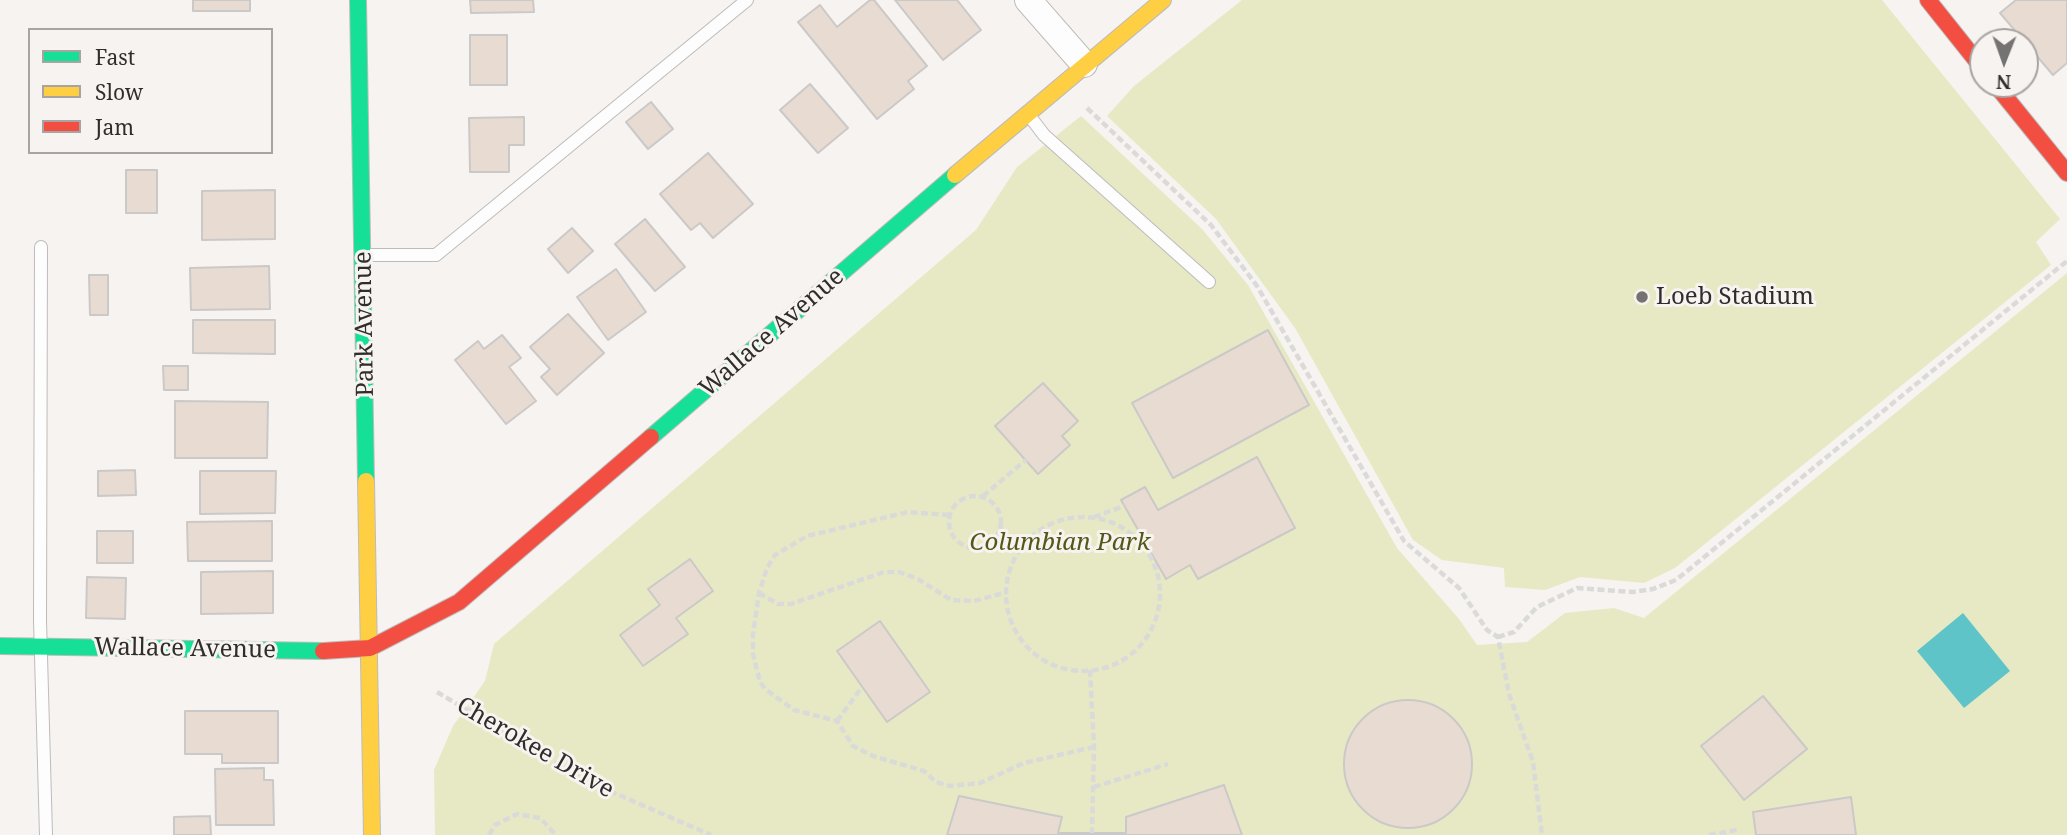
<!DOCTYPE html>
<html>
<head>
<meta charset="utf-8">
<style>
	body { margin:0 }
	#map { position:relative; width:2067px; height:835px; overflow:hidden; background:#f6f3f1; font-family:"Noto Serif",serif }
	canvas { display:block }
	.legend { position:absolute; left:28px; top:28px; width:245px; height:126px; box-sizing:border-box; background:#f7f3f0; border:2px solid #a7a4a2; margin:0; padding:9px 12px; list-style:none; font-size:21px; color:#2f2e2d }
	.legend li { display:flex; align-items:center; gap:14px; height:35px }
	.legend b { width:35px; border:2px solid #a7a4a2 }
	.north { position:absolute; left:1969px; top:28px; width:70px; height:70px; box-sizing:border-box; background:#f7f3f0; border:2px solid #a7a4a2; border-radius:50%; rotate:181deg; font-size:19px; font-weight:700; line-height:28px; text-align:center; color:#2f2e2d }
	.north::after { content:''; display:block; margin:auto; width:24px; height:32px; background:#757372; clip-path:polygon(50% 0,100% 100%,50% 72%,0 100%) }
</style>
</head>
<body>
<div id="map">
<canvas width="2067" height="835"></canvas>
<ul class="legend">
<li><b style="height:9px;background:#16e098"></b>Fast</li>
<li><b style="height:9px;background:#ffcf43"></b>Slow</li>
<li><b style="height:9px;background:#f24e42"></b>Jam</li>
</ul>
<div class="north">N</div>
</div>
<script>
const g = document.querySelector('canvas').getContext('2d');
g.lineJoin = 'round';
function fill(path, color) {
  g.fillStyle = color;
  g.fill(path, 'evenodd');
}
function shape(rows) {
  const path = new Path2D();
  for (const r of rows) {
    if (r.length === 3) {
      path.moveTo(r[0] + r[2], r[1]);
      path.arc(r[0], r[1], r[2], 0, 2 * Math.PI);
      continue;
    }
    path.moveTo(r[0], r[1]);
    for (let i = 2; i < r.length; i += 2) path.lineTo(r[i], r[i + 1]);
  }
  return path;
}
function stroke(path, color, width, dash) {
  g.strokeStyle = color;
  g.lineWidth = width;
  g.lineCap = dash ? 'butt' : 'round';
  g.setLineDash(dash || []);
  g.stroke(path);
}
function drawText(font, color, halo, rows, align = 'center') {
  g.font = font + ' "Noto Serif",serif';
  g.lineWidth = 6;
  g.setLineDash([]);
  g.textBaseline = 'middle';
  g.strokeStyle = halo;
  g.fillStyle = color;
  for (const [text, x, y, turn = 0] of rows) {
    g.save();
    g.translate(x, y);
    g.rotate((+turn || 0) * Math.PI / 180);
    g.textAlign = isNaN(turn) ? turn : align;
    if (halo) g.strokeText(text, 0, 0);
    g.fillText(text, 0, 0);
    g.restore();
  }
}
fill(shape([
	[1242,0,1882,0,2060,219,2036,242,2051,265,1675,568,1644,583,1580,577,1545,590,1505,587,1504,568,1442,560,1413,540,1295,328,1216,219,1107,116,1134,86],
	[1081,116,1202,229,1248,285,1397,548,1459,619,1477,645,1527,642,1565,613,1614,608,1644,618,2067,273,2067,835,435,835,434,770,453,726,485,681,494,644,976,230,1017,167]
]), '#e7e9c4');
fill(shape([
	[1963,613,2010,671,1964,708,1917,651]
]), '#5ec4c7');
const building = shape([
	[193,0,250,0,250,11,193,11,193,0],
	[470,0,533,0,534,12,471,13,470,0],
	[870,0,874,0,927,66,908,81,914,89,877,119,798,22,820,5,837,27,870,0],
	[895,0,957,0,981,30,943,60,895,0],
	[2016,0,2067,0,2067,63,2053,75,2000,13,2016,0],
	[470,35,507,35,507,85,470,85,470,35],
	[810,84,848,128,818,153,780,110,810,84],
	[651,102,673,129,648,149,626,122,651,102],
	[524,117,524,145,509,145,509,172,470,172,469,118,524,117],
	[708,153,753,204,713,238,700,223,691,230,660,194,708,153],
	[126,170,157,170,157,213,126,213,126,170],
	[275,190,275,239,202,240,202,191,275,190],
	[645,219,685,267,655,291,615,244,645,219],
	[572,228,593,251,568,273,548,249,572,228],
	[269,266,270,309,191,310,190,268,269,266],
	[616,269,646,312,608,340,577,297,616,269],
	[89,275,108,275,108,315,90,315,89,275],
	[568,314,604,353,557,395,541,377,550,369,530,347,568,314],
	[193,320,275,320,275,354,193,353,193,320],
	[1268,330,1309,405,1173,478,1132,403,1268,330],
	[502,335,521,358,509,367,536,401,506,424,455,360,478,341,484,349,502,335],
	[163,366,188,366,188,390,164,390,163,366],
	[1043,383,1078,421,1062,436,1070,445,1038,474,995,426,1043,383],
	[175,401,268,402,267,458,175,458,175,401],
	[1257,457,1295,528,1198,579,1190,565,1166,579,1121,500,1145,487,1158,510,1257,457],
	[135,470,136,495,98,496,98,471,135,470],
	[200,471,276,471,275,513,200,514,200,471],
	[272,521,272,561,188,561,187,522,272,521],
	[97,531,133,531,133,563,97,563,97,531],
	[690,559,713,591,676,618,688,634,643,666,620,635,660,605,648,589,690,559],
	[273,571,273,613,201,614,201,572,273,571],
	[87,577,126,578,125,619,86,618,87,577],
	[880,621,930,692,887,722,837,651,880,621],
	[1763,696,1807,749,1744,800,1701,746,1763,696],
	[1408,764,64],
	[185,711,278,711,278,763,222,763,222,754,185,754,185,711],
	[264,768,264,780,273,780,274,825,216,825,215,769,264,768],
	[1224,785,1242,835,947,835,959,796,1062,817,1058,833,1126,833,1126,817,1224,785],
	[1851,797,1856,835,1756,835,1753,812,1851,797],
	[210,816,211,835,174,835,174,817,210,816]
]);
fill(building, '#e8dbd2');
stroke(building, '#cbc9c8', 2);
const lane = shape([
	[1028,114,1044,135,1209,282],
	[41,247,40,620,46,835],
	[366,255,436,255,747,0]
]);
const street = shape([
	[1028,0,1084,64]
]);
const fast = shape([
	[358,0,366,481],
	[651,437,955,175],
	[0,646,323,651]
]);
const slow = shape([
	[955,175,1163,0],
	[366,481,372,835]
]);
const jam = shape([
	[1928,0,1983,69],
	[1995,84,2067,173],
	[323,651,370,648,459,602,651,437]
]);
stroke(lane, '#bebcbb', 14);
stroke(street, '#bebcbb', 28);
stroke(fast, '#bebcbb', 18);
stroke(slow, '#bebcbb', 18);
stroke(jam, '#bebcbb', 18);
stroke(shape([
	[1087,108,1211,225,1257,286,1404,541,1459,588,1487,630,1498,637,1509,694,1533,762,1542,835],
	[975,522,26],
	[983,496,1026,460],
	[949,515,908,512,807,536,775,555,767,568,759,593,753,634,753,654,760,682,765,689,794,710,837,721,853,746,873,756,924,771,936,782,950,786,980,783,1024,763,1094,747],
	[1094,517,1124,506],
	[1083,594,77],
	[1000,533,1021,549],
	[759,593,778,604,791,604,884,572,899,572,918,579,951,600,974,601,1007,592],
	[1498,637,1514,632,1537,607,1577,588,1633,592,1653,589,1676,580,2067,261],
	[1090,670,1094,747,1092,833],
	[437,692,580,778,711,835],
	[837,721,862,687],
	[1094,787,1168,764],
	[489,835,495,825,517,814,540,818,556,835],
	[1709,835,1737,830]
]), '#dadad9', 4.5, [7, 3.5]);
stroke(lane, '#fefdfd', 12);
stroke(street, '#fefdfd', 26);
stroke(fast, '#16e098', 16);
stroke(slow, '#ffcf43', 16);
stroke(jam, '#f24e42', 16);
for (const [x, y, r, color] of [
	[1642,297,7,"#757372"]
]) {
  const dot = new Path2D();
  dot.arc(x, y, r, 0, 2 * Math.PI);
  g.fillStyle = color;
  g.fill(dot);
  stroke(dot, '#f7f3f0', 2.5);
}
drawText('24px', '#2f2e2d', '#f7f3f0', [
	["Loeb Stadium",1656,297]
], 'left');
drawText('24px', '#2f2e2d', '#f7f3f0', [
	["Park Avenue",365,324,-91],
	["Wallace Avenue",772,333,-41],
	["Wallace Avenue",185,649,1],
	["Cherokee Drive",535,748,30]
]);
drawText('italic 24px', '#545817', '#f7f3f0', [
	["Columbian Park",1060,543]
]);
</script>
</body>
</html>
